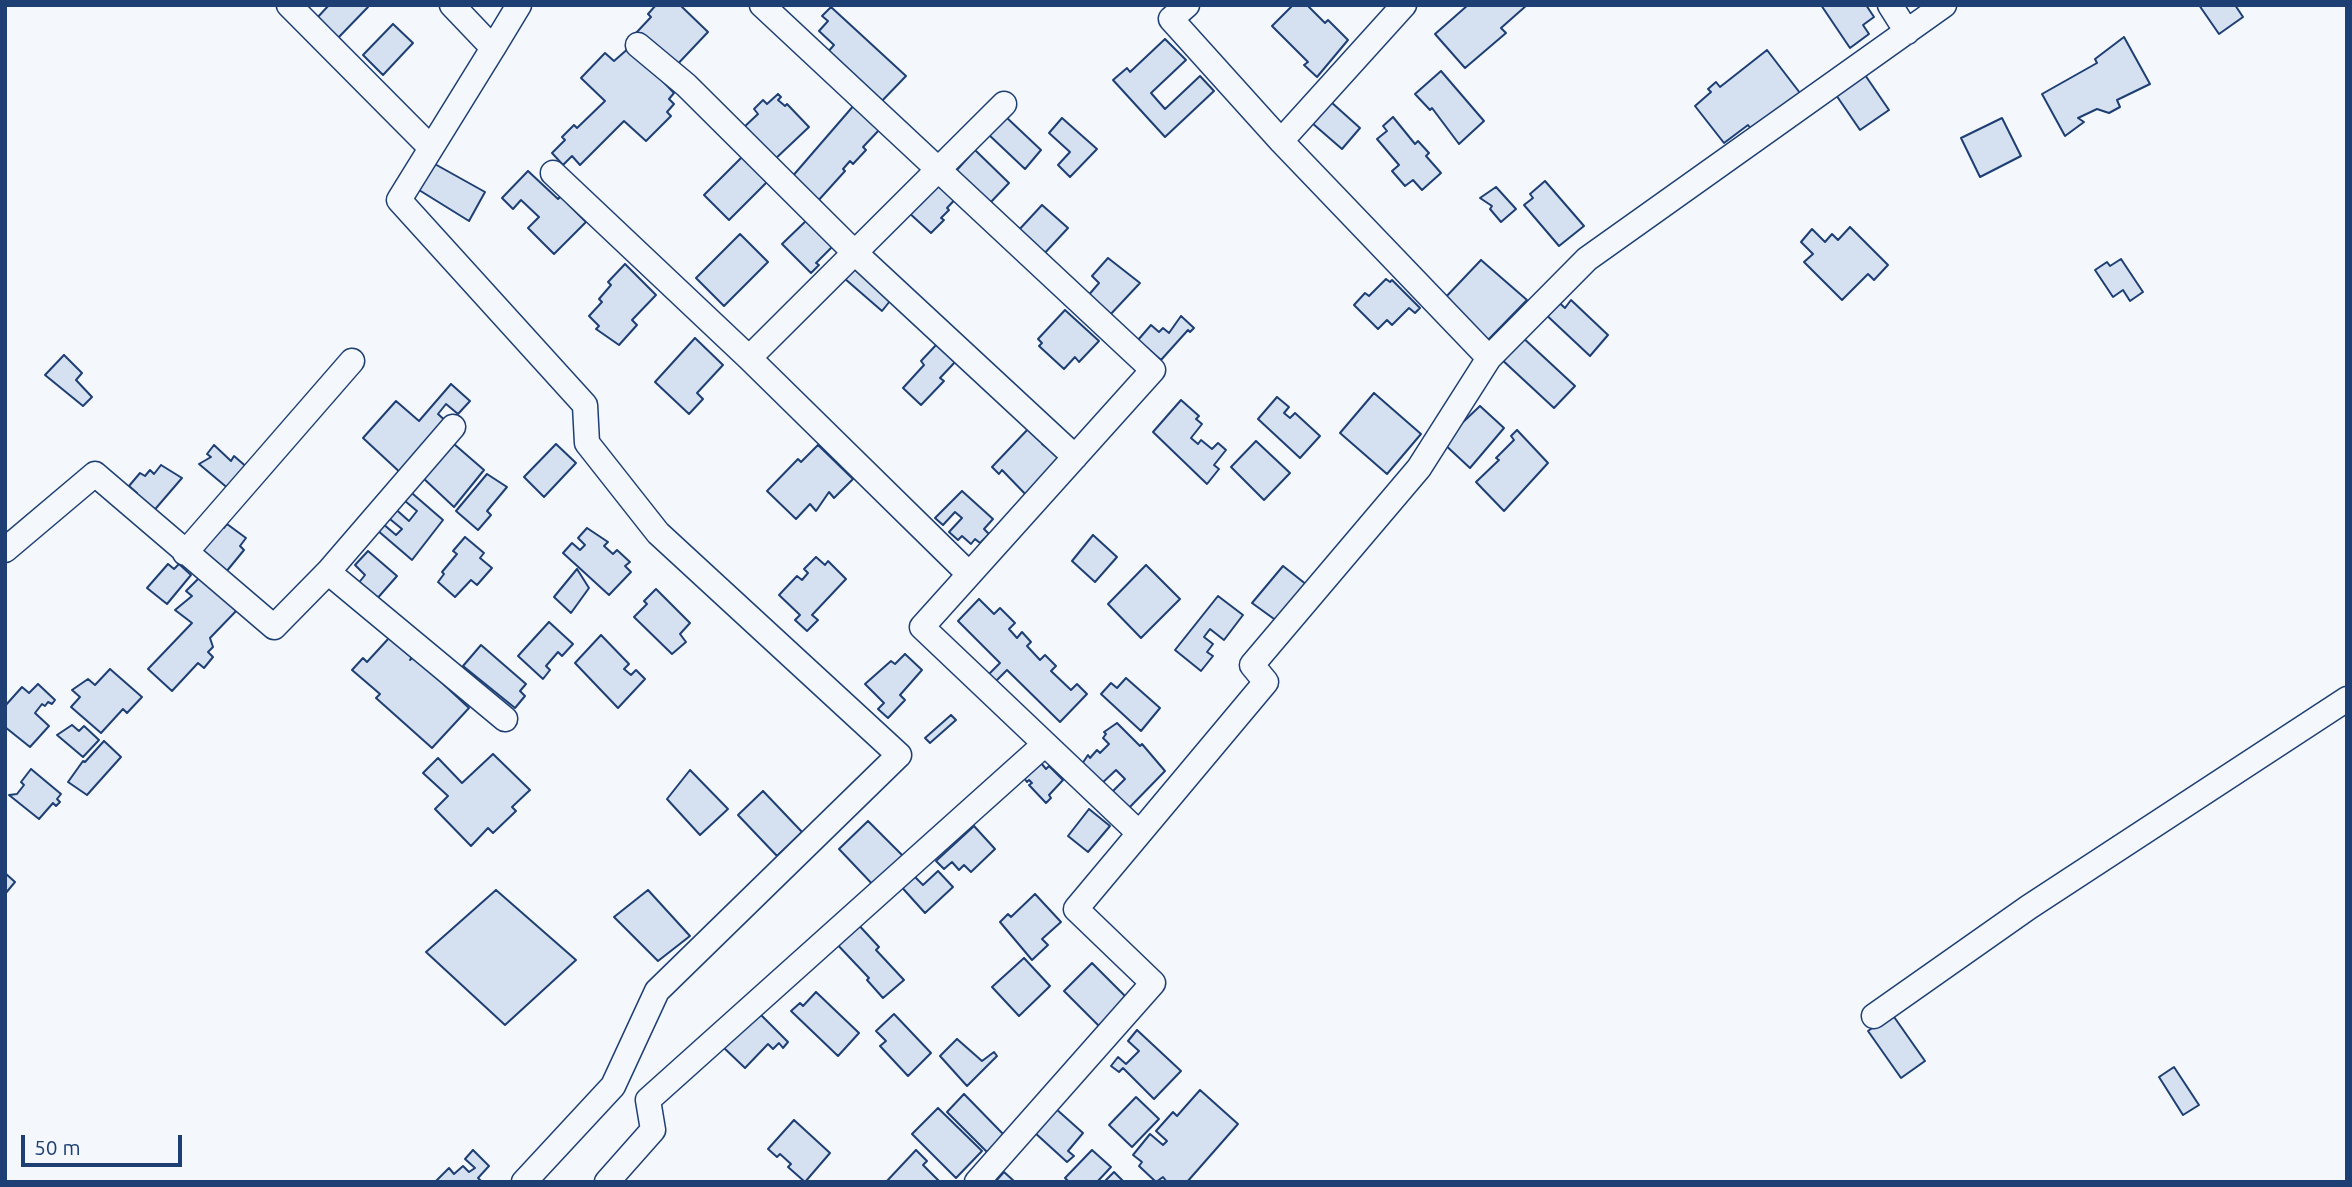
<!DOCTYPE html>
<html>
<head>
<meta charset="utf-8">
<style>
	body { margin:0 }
	#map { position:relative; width:2352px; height:1187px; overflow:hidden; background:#f4f7fb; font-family:Ubuntu,sans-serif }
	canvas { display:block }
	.frame { position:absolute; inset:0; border:7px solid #1d3f73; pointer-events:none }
	.scale { position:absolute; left:21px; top:1135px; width:161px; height:32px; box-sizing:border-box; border:4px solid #1d3f73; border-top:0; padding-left:9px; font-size:21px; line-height:24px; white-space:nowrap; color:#1d3f73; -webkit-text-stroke:5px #f4f7fb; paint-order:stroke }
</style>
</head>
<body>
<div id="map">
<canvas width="2352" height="1187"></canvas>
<div class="frame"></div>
<div class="scale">50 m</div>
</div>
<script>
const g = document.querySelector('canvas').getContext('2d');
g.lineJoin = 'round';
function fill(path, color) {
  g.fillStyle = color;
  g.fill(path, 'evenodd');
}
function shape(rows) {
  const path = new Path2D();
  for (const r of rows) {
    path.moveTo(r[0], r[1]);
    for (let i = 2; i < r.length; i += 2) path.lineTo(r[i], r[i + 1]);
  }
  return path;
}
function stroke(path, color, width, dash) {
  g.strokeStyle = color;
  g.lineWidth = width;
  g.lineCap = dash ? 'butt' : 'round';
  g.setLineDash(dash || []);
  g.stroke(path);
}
const building = shape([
	[329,5,366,5,368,7,338,38,317,18,329,5],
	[656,5,680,5,708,32,673,69,636,33,651,17,648,14,656,5],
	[1293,5,1307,5,1325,23,1328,20,1348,40,1317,77,1304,65,1308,62,1272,26,1293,5],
	[1468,5,1527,5,1501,28,1506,33,1465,68,1435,34,1468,5],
	[1821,5,1866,5,1874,17,1863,25,1869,34,1850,48,1821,5],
	[2199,5,2235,5,2243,17,2219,34,2199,5],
	[831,7,906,76,879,104,826,54,834,45,819,31,828,21,822,16,831,7],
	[393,24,413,43,383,75,363,55,393,24],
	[2124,37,2150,84,2117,100,2120,107,2109,113,2097,109,2078,118,2084,122,2065,136,2042,94,2097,63,2095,59,2124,37],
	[1165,39,1186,60,1151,93,1165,109,1200,76,1214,91,1165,137,1113,80,1127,68,1130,72,1165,39],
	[630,47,674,93,669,99,674,104,667,112,671,116,646,141,624,121,580,165,572,156,563,165,552,153,565,140,562,137,574,125,577,128,605,101,581,78,605,53,614,61,630,47],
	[1767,50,1800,93,1752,130,1748,125,1724,143,1695,106,1711,92,1708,89,1716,82,1720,87,1767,50],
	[1441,71,1484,121,1459,144,1432,108,1430,110,1415,94,1441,71],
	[1863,72,1889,110,1860,130,1834,92,1863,72],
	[778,94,781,97,778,100,785,106,787,104,809,127,773,161,742,129,758,114,754,109,763,100,767,104,778,94],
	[1331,102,1360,128,1342,149,1312,123,1331,102],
	[855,104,880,129,863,147,866,150,853,164,850,161,843,169,845,171,817,202,791,178,855,104],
	[1005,116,1041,150,1025,169,988,134,1005,116],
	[1393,117,1415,144,1418,141,1429,153,1426,156,1441,173,1422,190,1413,180,1405,186,1392,171,1399,165,1377,139,1387,131,1383,126,1393,117],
	[1062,118,1097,149,1070,177,1058,165,1070,152,1049,133,1062,118],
	[2002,118,2021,156,1980,177,1961,138,2002,118],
	[975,150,1009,183,990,203,956,171,975,150],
	[745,154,770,179,729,220,704,195,745,154],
	[433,163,485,192,469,221,419,190,433,163],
	[528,171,558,199,565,192,568,204,586,222,554,254,528,228,539,217,521,200,513,209,502,198,528,171],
	[939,171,962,192,947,208,949,210,941,218,944,220,931,233,907,211,939,171],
	[1545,181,1584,226,1559,246,1524,205,1533,198,1530,194,1545,181],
	[1496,187,1516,209,1501,222,1490,209,1492,206,1480,198,1496,187],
	[1042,205,1068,228,1042,256,1017,232,1042,205],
	[809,218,834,245,816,263,819,265,811,273,782,244,809,218],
	[1850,227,1888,265,1874,280,1868,274,1842,300,1804,262,1813,254,1801,242,1812,229,1825,242,1832,234,1838,240,1850,227],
	[740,234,768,262,724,306,696,278,740,234],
	[1108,258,1140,283,1109,316,1087,297,1099,283,1092,276,1108,258],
	[2121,259,2143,292,2130,301,2123,290,2113,297,2095,270,2107,262,2110,266,2121,259],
	[1481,260,1527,300,1487,341,1443,300,1481,260],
	[856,263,894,296,882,311,844,278,856,263],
	[625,264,656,295,632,320,637,325,619,345,596,329,599,326,589,316,602,302,599,299,611,285,608,282,625,264],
	[1386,279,1390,282,1392,280,1420,308,1415,313,1409,308,1392,325,1387,320,1378,329,1354,305,1365,293,1369,296,1386,279],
	[1553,297,1565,308,1571,300,1608,335,1590,356,1541,310,1553,297],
	[1065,310,1099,341,1079,362,1075,357,1064,369,1039,346,1042,343,1038,339,1065,310],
	[1181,316,1194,328,1190,332,1188,330,1161,360,1138,340,1151,325,1159,332,1163,328,1169,333,1181,316],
	[1520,335,1575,386,1554,408,1499,357,1520,335],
	[695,338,723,365,697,393,703,399,689,414,655,382,695,338],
	[937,344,956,361,940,378,944,381,921,405,903,388,924,365,921,361,937,344],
	[64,355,82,373,76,380,92,397,83,406,45,375,64,355],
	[451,384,470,401,458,414,446,404,438,414,449,424,404,476,363,438,396,401,419,421,451,384],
	[1374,393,1421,434,1387,474,1340,433,1374,393],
	[1277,397,1289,407,1284,413,1290,418,1295,413,1320,436,1300,458,1258,419,1277,397],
	[1181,400,1199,416,1196,419,1202,424,1191,438,1198,444,1201,440,1212,449,1218,443,1226,450,1214,465,1219,469,1207,484,1153,432,1181,400],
	[1480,406,1504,428,1470,468,1442,442,1480,406],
	[1029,428,1048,437,1042,444,1047,448,1051,444,1067,459,1030,499,1002,470,999,474,992,467,1029,428],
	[1517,430,1548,463,1504,511,1476,482,1499,460,1496,458,1514,440,1511,436,1517,430],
	[1256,441,1290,473,1264,500,1231,467,1256,441],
	[454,444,484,470,454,507,422,477,454,444],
	[556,444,576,463,544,497,524,477,556,444],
	[214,445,231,461,234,456,249,469,230,490,199,464,211,457,207,454,214,445],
	[818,445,853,479,834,498,829,492,816,511,810,504,796,519,767,491,798,459,801,462,818,445],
	[161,465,182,478,151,514,133,497,137,493,129,486,140,473,145,476,150,470,154,474,161,465],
	[487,474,507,487,487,511,491,515,478,530,456,511,487,474],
	[406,488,443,520,412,560,377,530,382,523,396,535,402,529,385,515,392,506,409,521,417,511,399,496,406,488],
	[962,491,993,519,984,529,989,534,980,543,975,539,971,544,962,536,958,540,949,532,962,518,955,512,943,525,935,518,962,491],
	[216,521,224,528,227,524,246,538,240,546,244,550,226,572,194,548,216,521],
	[587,528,608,542,604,546,613,554,617,550,630,562,625,566,631,572,609,595,563,553,572,543,580,550,585,545,578,538,587,528],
	[1093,535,1117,557,1095,582,1072,561,1093,535],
	[465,537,484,553,480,558,492,568,477,585,471,580,455,597,438,582,444,574,442,572,457,554,453,551,465,537],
	[368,551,397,576,375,601,357,585,365,575,355,565,368,551],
	[816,557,825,565,828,561,846,579,812,615,818,620,807,631,795,620,800,615,779,595,797,576,802,580,808,573,804,569,816,557],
	[168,564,174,569,179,564,191,575,167,604,147,588,168,564],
	[1146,565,1180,599,1141,638,1108,604,1146,565],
	[1283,566,1307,585,1281,624,1252,603,1283,566],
	[577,569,589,588,571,613,554,597,577,569],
	[202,575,238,609,210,638,213,647,208,652,213,657,204,668,198,663,172,691,148,669,192,623,175,610,192,596,186,591,202,575],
	[656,589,690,623,680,634,686,642,672,654,634,617,647,604,644,601,656,589],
	[1218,596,1243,615,1224,640,1210,629,1204,637,1213,644,1207,652,1213,656,1201,671,1175,650,1218,596],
	[979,599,994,614,1000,608,1015,623,1009,629,1017,638,1022,632,1031,642,1027,646,1040,660,1045,655,1056,666,1051,671,1071,690,1077,684,1087,694,1060,722,1007,670,991,686,984,679,1000,663,958,621,979,599],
	[549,622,573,644,562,656,558,652,546,666,550,670,543,679,518,656,549,622],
	[601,635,629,664,624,669,631,675,636,670,645,679,618,708,575,663,601,635],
	[389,638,413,655,410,660,417,653,425,667,469,708,432,748,376,698,380,694,352,670,363,658,367,662,389,638],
	[481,645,526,684,520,691,525,696,515,708,463,666,481,645],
	[905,654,922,670,900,695,905,700,888,718,878,709,884,703,865,684,891,661,895,664,905,654],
	[110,669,142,697,127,713,123,709,101,733,71,707,80,697,72,690,88,679,95,685,110,669],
	[1126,678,1160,708,1141,731,1101,694,1111,683,1117,688,1126,678],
	[38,684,55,700,52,704,48,702,45,706,42,704,35,713,49,726,30,747,5,727,5,706,22,687,29,693,38,684],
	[951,715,956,720,930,743,925,738,951,715],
	[1117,723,1140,746,1142,744,1165,771,1126,811,1109,795,1125,779,1116,770,1099,786,1080,767,1088,755,1090,758,1097,750,1100,753,1109,744,1103,738,1106,734,1104,732,1117,723],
	[72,725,79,731,84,726,99,740,83,757,57,735,72,725],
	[104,741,121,757,87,795,68,782,83,761,85,762,104,741],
	[493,754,530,790,512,807,516,811,493,833,488,828,471,846,435,809,448,796,423,773,438,758,462,783,493,754],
	[1041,763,1046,769,1049,766,1063,780,1049,795,1051,798,1046,803,1029,785,1032,783,1029,780,1027,782,1024,778,1041,763],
	[31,769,61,794,57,799,60,802,56,806,53,803,39,819,9,795,17,794,24,785,21,782,31,769],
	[690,770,728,809,700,835,667,799,690,770],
	[763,791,802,832,777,856,738,815,763,791],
	[1089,809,1110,826,1088,852,1068,836,1089,809],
	[868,821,906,859,876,888,839,849,868,821],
	[974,826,995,849,971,872,964,865,959,870,952,862,944,869,936,861,974,826],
	[938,871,953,887,925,913,898,883,910,872,923,885,938,871],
	[5,873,15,882,5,894,5,873],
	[496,890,576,960,505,1025,426,952,496,890],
	[648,890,690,936,658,961,614,917,648,890],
	[1035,894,1061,922,1042,939,1048,945,1032,960,1000,922,1008,914,1011,917,1035,894],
	[855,921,879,947,876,950,904,980,883,998,867,980,869,978,833,940,855,921],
	[1024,958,1050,986,1019,1016,992,987,1024,958],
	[1092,963,1129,1000,1101,1028,1064,991,1092,963],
	[816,992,859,1033,838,1056,791,1011,800,1003,803,1006,816,992],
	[756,1010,788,1042,783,1048,779,1043,773,1049,768,1044,745,1068,723,1047,756,1010],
	[894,1014,931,1053,908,1076,880,1046,886,1041,876,1031,894,1014],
	[1892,1014,1925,1061,1901,1078,1868,1031,1892,1014],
	[1137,1030,1181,1071,1154,1099,1123,1068,1119,1072,1111,1066,1118,1057,1126,1064,1139,1051,1128,1041,1137,1030],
	[957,1039,982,1061,994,1052,997,1056,967,1086,940,1056,957,1039],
	[2174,1067,2199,1105,2183,1115,2159,1077,2174,1067],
	[1200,1090,1238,1124,1187,1182,1167,1182,1163,1177,1156,1182,1139,1166,1142,1162,1133,1155,1150,1134,1163,1145,1167,1141,1156,1131,1173,1112,1177,1116,1200,1090],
	[964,1094,1005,1136,988,1153,947,1112,964,1094],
	[1136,1097,1159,1119,1132,1147,1109,1125,1136,1097],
	[938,1108,982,1151,956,1178,912,1134,938,1108],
	[1055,1108,1083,1133,1068,1151,1074,1156,1067,1162,1034,1132,1055,1108],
	[794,1120,830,1153,805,1182,788,1167,791,1164,780,1154,777,1157,768,1149,794,1120],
	[473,1150,489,1166,478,1178,482,1182,435,1182,449,1168,454,1174,463,1166,469,1172,475,1168,465,1159,473,1150],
	[916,1150,927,1161,923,1165,940,1182,886,1182,916,1150],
	[1092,1150,1111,1167,1097,1182,1069,1182,1065,1178,1092,1150],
	[1004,1172,1015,1182,995,1182,1004,1172],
	[1114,1172,1124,1182,1104,1182,1114,1172]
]);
fill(building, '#d5e0f0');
stroke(building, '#1d3f73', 2);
const minor = shape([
	[289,5,431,148],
	[452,5,493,48,399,200,585,405,587,443,658,533,899,755,657,991,613,1086,524,1182],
	[762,5,1153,370,922,627,1139,833],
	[1890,5,1907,32],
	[638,45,686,85,853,251,1075,457],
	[493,48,519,5],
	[1281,141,1404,5],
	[553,173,749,358,969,574],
	[749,358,1004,104],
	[1489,358,1587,259,1944,5],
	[5,550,95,474,274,627,328,572,453,427],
	[185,553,352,361],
	[328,572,505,719],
	[1874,1016,2029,907,2347,699],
	[607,1182,653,1130,648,1100,1045,744],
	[977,1182,1153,983,1076,909,1266,682,1252,665,1419,468,1489,358,1281,141,1171,19,1187,5]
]);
stroke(minor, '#1d3f73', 27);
stroke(minor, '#f4f7fb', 24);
</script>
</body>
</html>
